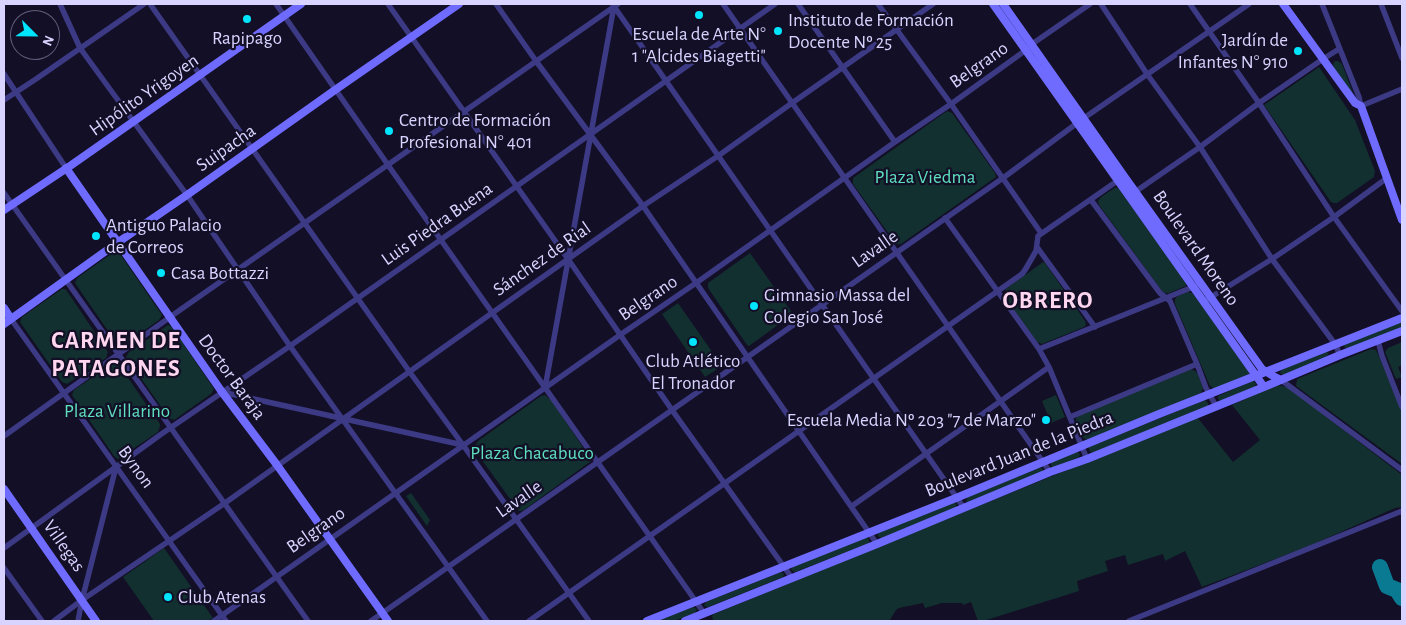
<!DOCTYPE html>
<html>
<head>
<meta charset="utf-8">
<style>
	body { margin:0 }
	#map { position:relative; width:1406px; height:625px; overflow:hidden; background:#130f26; font-family:"Alegreya Sans",sans-serif }
	canvas { display:block }
	.frame { position:absolute; inset:0; border:5px solid #d9d4ff; pointer-events:none }
	.north { position:absolute; left:10px; top:10px; width:50px; height:50px; box-sizing:border-box; background:#130f26; border:1px solid #625e7d; border-radius:50%; rotate:113deg; font-size:14px; font-weight:700; line-height:20px; text-align:center; color:#d9d4ff }
	.north::after { content:''; display:block; margin:auto; width:18px; height:22px; background:#00e5ff; clip-path:polygon(50% 0,100% 100%,50% 72%,0 100%) }
</style>
</head>
<body>
<div id="map">
<canvas width="1406" height="625"></canvas>
<div class="frame"></div>
<div class="north">N</div>
</div>
<script>
const g = document.querySelector('canvas').getContext('2d');
g.lineJoin = 'round';
function fill(path, color) {
  g.fillStyle = color;
  g.fill(path, 'evenodd');
}
function shape(rows) {
  const path = new Path2D();
  for (const r of rows) {
    path.moveTo(r[0], r[1]);
    for (let i = 2; i < r.length; i += 2) path.lineTo(r[i], r[i + 1]);
  }
  return path;
}
function stroke(path, color, width, dash) {
  g.strokeStyle = color;
  g.lineWidth = width;
  g.lineCap = dash ? 'butt' : 'round';
  g.setLineDash(dash || []);
  g.stroke(path);
}
function drawText(font, color, halo, rows, align = 'center') {
  g.font = font + ' "Alegreya Sans",sans-serif';
  g.lineWidth = 4.5;
  g.setLineDash([]);
  g.textBaseline = 'middle';
  g.strokeStyle = halo;
  g.fillStyle = color;
  for (const [text, x, y, turn = 0] of rows) {
    g.save();
    g.translate(x, y);
    g.rotate((+turn || 0) * Math.PI / 180);
    g.textAlign = isNaN(turn) ? turn : align;
    if (halo) g.strokeText(text, 0, 0);
    g.fillText(text, 0, 0);
    g.restore();
  }
}
fill(shape([
	[1335,61,1338,61,1342,64,1353,93,1351,92,1334,68,1333,64],
	[1319,67,1355,120,1375,171,1374,177,1337,203,1334,203,1331,202,1264,105],
	[947,111,952,113,995,173,996,177,901,244,896,244,853,184,853,178],
	[1116,187,1119,189,1186,283,1186,286,1169,293,1165,293,1162,291,1099,205,1098,201,1101,197],
	[118,251,162,315,159,320,122,346,117,344,75,283,77,278,114,252],
	[750,253,793,314,749,346,747,345,708,288,708,283],
	[1043,262,1045,263,1085,321,1086,325,1084,327,1042,344,1037,342,1004,296,1004,293,1006,289],
	[62,289,65,289,67,291,108,352,106,358,67,384,62,382,20,322,22,317],
	[1188,292,1192,293,1195,296,1249,372,1249,375,1215,389,1210,386,1175,304,1175,299,1178,296],
	[678,303,722,366,705,377,662,314],
	[1402,320,1402,327,1347,349,1344,347,1345,344],
	[168,325,172,327,214,389,211,394,174,420,169,418,126,357,129,352],
	[1402,342,1402,365,1398,367,1402,377,1396,379,1385,352,1388,348],
	[1371,349,1376,350,1378,354,1402,412,1402,464,1296,386,1297,379],
	[1326,352,1329,353,1327,356,1283,375,1280,373,1281,370],
	[115,363,119,365,160,424,160,426,158,432,118,459,114,456,72,395,74,390,112,364],
	[1191,369,1195,371,1198,374,1203,388,1201,393,1089,439,1085,439,1081,436,1075,423,1076,418,1080,415],
	[1253,381,1256,383,1255,387,1221,401,1218,399,1218,396],
	[1278,385,1289,388,1402,475,1402,507,1395,508,1309,546,1202,587,1185,551,1165,561,1163,554,1128,565,1125,555,1105,561,1108,571,1077,581,1079,591,983,621,978,621,971,602,963,605,962,603,942,603,925,608,923,603,899,608,896,610,890,620,888,621,713,621,712,616,714,614,1197,417,1233,462,1260,440,1232,405],
	[545,395,552,401,590,458,591,461,524,510,520,511,518,510,474,449,474,447,478,441,541,396],
	[1056,395,1065,417,1051,423,1042,401],
	[1205,400,1208,403,1208,406,1092,453,1089,450,1089,447],
	[1077,452,1080,454,1079,457,1054,468,1051,466,1051,462],
	[1039,468,1042,468,1044,472,968,502,966,501,968,496],
	[411,493,430,520,427,526,406,496],
	[953,502,957,504,955,508,881,538,878,536,878,532],
	[866,537,869,539,869,543,795,572,791,570,792,567],
	[164,548,213,618,207,621,154,621,123,577],
	[781,572,784,574,783,577,708,607,704,606,706,602],
	[693,607,697,609,695,613,674,621,656,621]
]), '#12302f');
stroke(shape([
	[1380,567,1387,586,1397,590,1402,598]
]), '#0a7a92', 16);
stroke(shape([
	[60,4,80,48,187,195,290,346,487,621],
	[150,4,409,371,463,445,589,621],
	[276,4,388,165,704,613],
	[388,4,568,259,672,410,792,578],
	[496,4,536,61,643,206,877,544],
	[723,4,1050,472],
	[798,4,895,142],
	[878,4,951,104,1041,233],
	[1101,4,1147,74,1200,147,1272,259,1335,344,1340,355],
	[1190,4,1259,103,1334,217,1402,311],
	[1322,4,1359,97,1361,106,1402,89],
	[1381,4,1402,58],
	[613,5,964,508],
	[4,74,66,168],
	[4,100,36,79,144,4],
	[4,193,308,621],
	[1132,194,1200,147,1259,103,1323,59,1339,49],
	[1091,200,1160,293,1170,301,1197,364,1206,388,1216,406],
	[945,218,1039,349,1049,367,1087,459],
	[1037,247,1095,327],
	[1208,299,1272,259,1334,217,1387,178],
	[11,319,226,621],
	[1378,341,1382,356,1402,407],
	[1039,349,1193,287,1201,282],
	[1281,380,1402,470],
	[545,388,614,6],
	[222,392,463,445],
	[1070,417,1197,364],
	[4,436,180,310,618,4],
	[852,506,1049,367],
	[4,548,160,435,290,346,775,4],
	[4,568,42,621],
	[54,621,82,600,225,503,492,313,643,206,718,156,792,103,933,4],
	[78,621,82,600,116,467],
	[214,621,620,335,696,283,895,142,951,104,1026,50,1032,44,1090,4],
	[371,621,1003,178,1084,118,1249,4],
	[529,621,1022,274,1025,270,1036,251,1038,236,1120,179],
	[1129,621,1402,511]
]), '#3d3a85', 5.5);
stroke(shape([
	[993,4,1264,387],
	[1003,4,1124,176,1262,369,1273,376,1281,380],
	[1283,4,1355,103,1361,106,1402,220],
	[66,168,222,392,277,465,388,621],
	[4,210,70,166,301,4],
	[4,308,11,319],
	[4,324,117,243,187,195,335,90,459,4],
	[4,489,96,621],
	[647,621,956,498,1159,414,1402,318],
	[685,621,877,544,1050,472,1087,459,1264,387,1340,355,1402,331]
]), '#6f6bff', 8);
for (const [x, y, r, color] of [
	[699,15,5,"#00e5ff"],
	[247,19,5,"#00e5ff"],
	[778,31,5,"#00e5ff"],
	[1298,51,5,"#00e5ff"],
	[389,131,5,"#00e5ff"],
	[96,236,5,"#00e5ff"],
	[161,273,5,"#00e5ff"],
	[754,306,5,"#00e5ff"],
	[693,342,5,"#00e5ff"],
	[1046,420,5,"#00e5ff"],
	[168,597,5,"#00e5ff"]
]) {
  const dot = new Path2D();
  dot.arc(x, y, r, 0, 2 * Math.PI);
  g.fillStyle = color;
  g.fill(dot);
  stroke(dot, '#130f26', 2);
}
drawText('19px', '#d9d4ff', '#130f26', [
	["Instituto de Formación",788,20],
	["Docente Nº 25",788,42],
	["Escuela de Arte N°",699,34,"center"],
	["1 \"Alcides Biagetti\"",699,56,"center"],
	["Rapipago",247,38,"center"],
	["Jardín de",1288,40,"right"],
	["Infantes N° 910",1288,62,"right"],
	["Centro de Formación",399,120],
	["Profesional N° 401",399,142],
	["Antiguo Palacio",106,225],
	["de Correos",106,247],
	["Casa Bottazzi",171,273],
	["Gimnasio Massa del",764,295],
	["Colegio San José",764,317],
	["Club Atlético",693,361,"center"],
	["El Tronador",693,383,"center"],
	["Escuela Media Nº 203 \"7 de Marzo\"",1036,420,"right"],
	["Club Atenas",178,597]
], 'left');
drawText('19px', '#d9d4ff', '#130f26', [
	["Belgrano",979,65,-35],
	["Hipólito Yrigoyen",144,95,-35],
	["Suipacha",226,148,-35],
	["Luis Piedra Buena",437,224,-35],
	["Boulevard Moreno",1196,248,55],
	["Lavalle",875,249,-35],
	["Sánchez de Rial",542,259,-35],
	["Belgrano",648,298,-34],
	["Doctor Baraja",232,377,54],
	["Boulevard Juan de la Piedra",1019,454,-22],
	["Bynon",136,467,54],
	["Lavalle",519,499,-35],
	["Belgrano",316,530,-35],
	["Villegas",64,546,55]
]);
drawText('19px', '#5fe0c0', '#130f26', [
	["Plaza Viedma",925,177],
	["Plaza Villarino",117,411],
	["Plaza Chacabuco",532,453]
]);
g.letterSpacing = '1px';
drawText('bold 24px', '#ffd6f0', '#130f26', [
	["OBRERO",1048,301],
	["CARMEN DE",116,341],
	["PATAGONES",116,369]
]);
g.letterSpacing = '0px';
</script>
</body>
</html>
